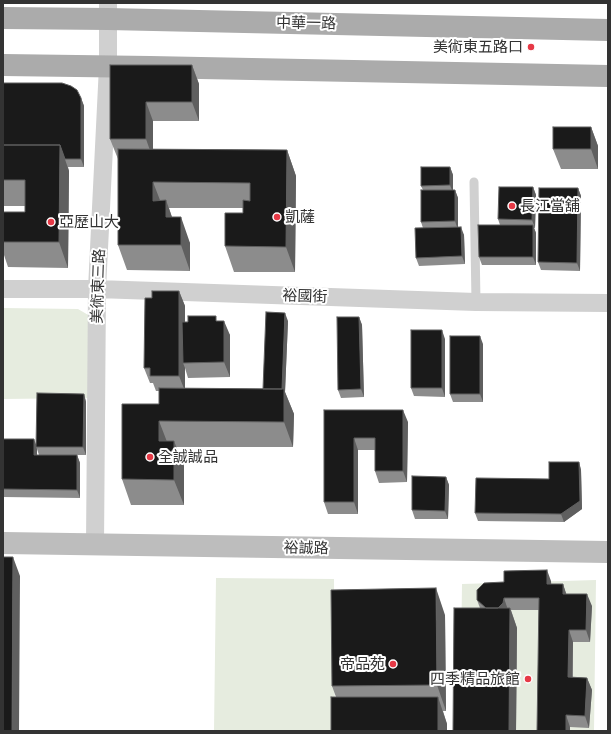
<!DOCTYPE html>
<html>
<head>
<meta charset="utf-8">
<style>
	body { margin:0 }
	#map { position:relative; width:611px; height:734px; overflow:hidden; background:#fff; font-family:Commissioner,sans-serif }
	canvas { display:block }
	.frame { position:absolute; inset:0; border:4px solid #333; pointer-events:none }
</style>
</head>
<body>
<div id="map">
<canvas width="611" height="734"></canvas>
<div class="frame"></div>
</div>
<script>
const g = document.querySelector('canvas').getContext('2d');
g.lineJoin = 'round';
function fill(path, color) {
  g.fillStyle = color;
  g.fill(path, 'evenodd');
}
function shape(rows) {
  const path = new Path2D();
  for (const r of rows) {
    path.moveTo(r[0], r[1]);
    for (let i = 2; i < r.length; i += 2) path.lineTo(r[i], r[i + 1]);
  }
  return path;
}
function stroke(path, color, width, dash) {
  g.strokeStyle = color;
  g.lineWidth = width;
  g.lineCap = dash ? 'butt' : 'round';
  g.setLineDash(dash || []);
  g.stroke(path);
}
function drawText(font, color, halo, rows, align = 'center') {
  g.font = font + ' Commissioner,"Noto Sans TC",sans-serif';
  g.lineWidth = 4;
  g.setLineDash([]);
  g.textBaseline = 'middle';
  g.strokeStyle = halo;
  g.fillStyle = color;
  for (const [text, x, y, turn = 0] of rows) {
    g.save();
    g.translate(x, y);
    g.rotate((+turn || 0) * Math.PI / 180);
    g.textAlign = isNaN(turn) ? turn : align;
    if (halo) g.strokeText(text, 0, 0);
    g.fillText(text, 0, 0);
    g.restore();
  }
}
fill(shape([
	[3,308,78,309,90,316,90,398,3,399],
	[216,578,334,579,335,731,214,731],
	[596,580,594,731,460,731,462,584]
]), '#e6ecdf');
stroke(shape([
	[474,182,476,302]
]), '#d0d0d0', 9);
stroke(shape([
	[3,289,97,289,476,302,608,303],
	[95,545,97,289,108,66,108,3]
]), '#d0d0d0', 18);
stroke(shape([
	[3,543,608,552]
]), '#bdbdbd', 22);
stroke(shape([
	[3,18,108,19,608,30],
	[3,65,150,67,608,76]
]), '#ababab', 22);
fill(shape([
	[110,65,192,65,199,84,199,121,153,121,153,149,287,150,296,176,295,272,234,272,225,246,243,213,243,208,169,208,172,217,190,243,190,271,127,270,118,245,118,159,110,139],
	[3,83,81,98,84,106,84,167,68,167,69,171,68,268,8,267,3,252,3,212,25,212,25,206,3,206],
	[591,127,598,146,598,169,561,169,553,149],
	[450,167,453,175,453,190,455,190,458,198,458,227,464,235,465,264,419,266,416,258,423,228,421,222,423,190,421,186],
	[533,187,536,195,535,228,534,228,536,233,536,265,482,265,479,257,500,225,498,219],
	[578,188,581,196,580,271,541,270,538,262],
	[179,291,185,306,185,322,218,321,230,335,230,377,188,378,185,368,185,388,263,389,288,321,285,392,294,414,293,447,176,447,184,466,184,505,131,505,122,479,159,404,159,391,156,391,153,383,150,383,144,368],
	[359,317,362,325,364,397,341,398,338,390],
	[445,339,445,397,414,396,411,388],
	[483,344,483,402,453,402,450,394],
	[84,394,86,402,86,455,77,455,80,463,80,498,3,497,3,439,36,445],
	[37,449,39,455,37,455],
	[324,410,408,422,407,482,379,483,375,471,375,450,358,450,358,514,328,514,324,502],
	[579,462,581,470,582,509,564,522,478,521,475,513,549,479],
	[446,477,449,485,448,519,415,519,412,510],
	[551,581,551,584,563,584,566,594,592,606,590,642,573,642,573,677,587,678,592,690,589,728,570,727,537,731,539,610,511,610,517,628,516,731,453,731,480,608,477,600],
	[445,615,446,711,443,711,447,724,447,731,331,731,336,697,332,686]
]), '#8c8c8c');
fill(shape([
	[192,65,199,84,199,121,192,102],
	[81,98,84,106,84,167,81,159],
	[146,102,153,121,153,159,146,139],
	[591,127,598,146,598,169,591,149],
	[60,145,69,171,68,268,59,242],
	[287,150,296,176,295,272,286,247],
	[450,167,453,175,453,193,450,185],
	[153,182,163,208,153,201],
	[533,187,536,195,535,228,532,220],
	[578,188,581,196,580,271,577,263],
	[455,190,458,198,458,230,455,221],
	[166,200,175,226,166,217],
	[181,217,190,243,190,271,181,245],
	[533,225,536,233,536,265,533,257],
	[461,227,464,235,465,264,462,256],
	[179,291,185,306,185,363,183,363,185,368,185,391,179,376],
	[285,313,288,321,285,392,294,414,293,447,284,422,282,392],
	[359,317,362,325,364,397,361,389],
	[224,321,230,335,230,377,224,362],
	[442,330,445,339,445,397,442,388],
	[480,336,483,344,483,402,480,394],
	[84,394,86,402,86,455,83,447],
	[403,410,408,422,407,482,403,471],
	[159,421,169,447,159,441],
	[354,438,358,450,358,514,354,502],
	[34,439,37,447,36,447,37,449,37,463,34,455],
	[174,441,184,466,184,505,174,480],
	[77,455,80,463,80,498,77,490],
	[579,462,581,470,582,509,564,522,561,514],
	[446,477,449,485,448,519,445,511],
	[13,557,20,576,19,731,12,731],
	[547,570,551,581,552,596,547,584],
	[563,584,567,596,563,594],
	[436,588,445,615,446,711,437,685],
	[587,594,592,606,590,642,586,630],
	[504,598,508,610,497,608],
	[510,608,517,628,516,731,509,731],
	[569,630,573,642,572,688,568,677],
	[587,678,592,690,589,728,585,716],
	[438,697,447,724,447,731,438,731],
	[566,715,570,727,570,731,566,731]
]), '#5f5f5f');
const building = shape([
	[110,65,192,65,192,102,146,102,146,139,110,139,110,65],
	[3,83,62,83,71,86,77,90,81,98,81,159,65,159,60,145,3,145,3,83],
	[553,127,591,127,591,149,553,149,553,127],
	[3,145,60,145,59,242,3,242,3,212,25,212,25,180,3,180,3,145],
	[118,149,287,150,286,247,225,246,225,213,243,213,243,200,250,201,250,183,153,182,153,201,166,200,166,217,181,217,181,245,118,245,118,149],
	[421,167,450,167,450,185,421,186,421,167],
	[499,187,533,187,532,220,498,219,499,187],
	[539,188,578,188,577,263,538,262,539,188],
	[421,190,455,190,455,221,421,222,421,190],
	[478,225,533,225,533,257,479,257,478,225],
	[461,227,462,256,416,258,415,228,461,227],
	[152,291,179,291,179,376,150,376,150,368,144,368,145,298,152,298,152,291],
	[266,312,285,313,282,389,263,389,266,312],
	[188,316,216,316,216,321,224,321,224,362,183,363,182,322,188,322,188,316],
	[337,317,359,317,361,389,338,390,337,317],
	[411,330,442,330,442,388,411,388,411,330],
	[450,336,480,336,480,394,450,394,450,336],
	[159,388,284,389,284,422,159,421,159,441,174,441,174,480,122,479,122,404,159,404,159,388],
	[37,393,84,394,83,447,36,447,37,393],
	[324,410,403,410,403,471,375,471,375,438,354,438,354,502,324,502,324,410],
	[3,439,34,439,34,455,77,455,77,490,3,489,3,439],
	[549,462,579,462,580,501,561,514,475,513,476,478,549,479,549,462],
	[412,476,446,477,445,511,412,510,412,476],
	[3,557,13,557,12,731,3,731,3,557],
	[547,570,547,584,563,584,563,594,587,594,586,630,569,630,568,677,587,678,585,716,566,715,566,731,537,731,539,598,504,598,503,603,498,608,486,608,477,600,477,590,484,583,504,582,504,571,547,570],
	[436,588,437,685,332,686,331,590,436,588],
	[454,608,510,608,509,731,453,731,454,608],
	[331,697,438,697,438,731,331,731,331,697]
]);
fill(building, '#1a1a1a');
stroke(building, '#5f5f5f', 1);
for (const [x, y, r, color] of [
	[531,47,4,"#e63946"],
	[512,206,4,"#e63946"],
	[277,217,4,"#e63946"],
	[51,222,4,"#e63946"],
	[150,457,4,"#e63946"],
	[393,664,4,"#e63946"],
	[528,679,4,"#e63946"]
]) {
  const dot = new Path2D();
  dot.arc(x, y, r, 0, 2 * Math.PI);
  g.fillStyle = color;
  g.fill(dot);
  stroke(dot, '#fff', 1.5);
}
drawText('15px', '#333', '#fff', [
	["中華一路",306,23,1],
	["美術東三路",98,286,-88],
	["裕國街",305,296,2],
	["裕誠路",306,548,1]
]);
drawText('15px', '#333', '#fff', [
	["美術東五路口",523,47,"right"],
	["長江當舖",520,206],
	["凱薩",285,217],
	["亞歷山大",59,222],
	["全誠誠品",158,457],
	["帝品苑",385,664,"right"],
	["四季精品旅館",520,679,"right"]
], 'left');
</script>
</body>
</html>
